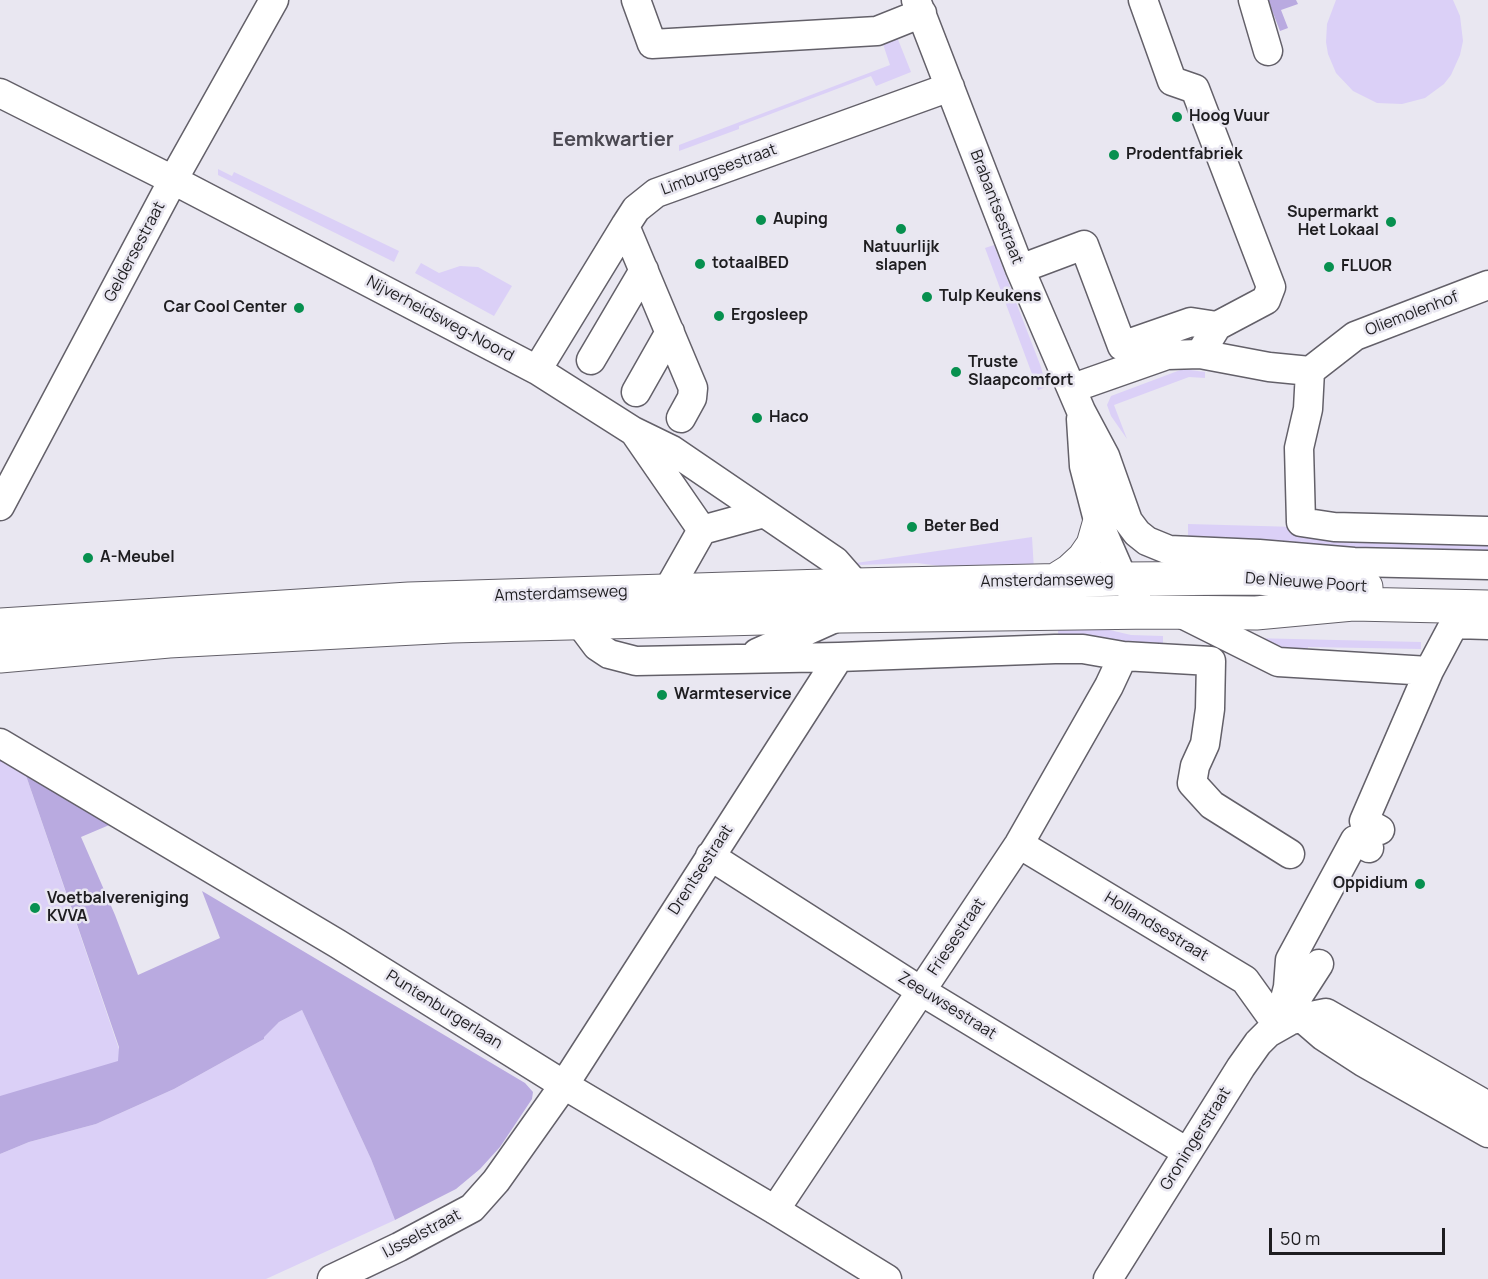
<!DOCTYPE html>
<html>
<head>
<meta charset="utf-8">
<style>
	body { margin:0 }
	#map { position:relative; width:1488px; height:1279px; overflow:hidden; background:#e9e7f1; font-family:Manrope,sans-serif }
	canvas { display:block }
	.scale { position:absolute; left:1269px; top:1228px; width:176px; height:27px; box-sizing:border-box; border:3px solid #1e1d20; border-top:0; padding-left:8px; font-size:18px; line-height:21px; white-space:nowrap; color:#1e1d20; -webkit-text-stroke:4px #e9e7f1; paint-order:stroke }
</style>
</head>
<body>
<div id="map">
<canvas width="1488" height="1279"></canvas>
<div class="scale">50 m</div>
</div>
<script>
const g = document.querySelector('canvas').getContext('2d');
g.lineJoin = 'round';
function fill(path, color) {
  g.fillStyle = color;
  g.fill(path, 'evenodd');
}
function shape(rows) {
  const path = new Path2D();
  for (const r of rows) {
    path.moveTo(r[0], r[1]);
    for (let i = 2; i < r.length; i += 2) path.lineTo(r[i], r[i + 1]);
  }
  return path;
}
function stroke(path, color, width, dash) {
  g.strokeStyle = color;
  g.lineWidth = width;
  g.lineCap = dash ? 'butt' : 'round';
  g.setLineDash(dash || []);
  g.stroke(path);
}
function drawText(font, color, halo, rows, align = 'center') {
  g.font = font + ' Manrope,sans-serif';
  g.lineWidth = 5;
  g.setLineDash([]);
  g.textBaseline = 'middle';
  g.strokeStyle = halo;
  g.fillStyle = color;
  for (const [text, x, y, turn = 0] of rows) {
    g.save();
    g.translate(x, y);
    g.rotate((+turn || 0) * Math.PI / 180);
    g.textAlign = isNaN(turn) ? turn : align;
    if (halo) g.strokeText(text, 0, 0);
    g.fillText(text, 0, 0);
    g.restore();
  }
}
fill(shape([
	[1336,0,1453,0,1460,16,1463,41,1460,55,1451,75,1444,84,1425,98,1402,104,1377,103,1353,91,1336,73,1328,54,1326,42,1327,24],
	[895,32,911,72,876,86,871,76,739,126,739,129,679,151,679,145,890,65,881,38],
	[218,169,232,176,234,172,399,251,394,262,218,175],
	[994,245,1041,367,1046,387,1038,390,985,248],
	[421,263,439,273,460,266,478,267,512,286,494,316,415,273],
	[1183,369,1205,372,1205,378,1189,377,1114,405,1127,439,1111,416,1107,405,1111,396],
	[1188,524,1297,527,1337,539,1338,542,1488,546,1488,552,1188,545],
	[1032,537,1034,570,971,570,917,563,857,565,856,563],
	[1088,625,1131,635,1163,636,1163,647,1058,637,1058,626],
	[1251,638,1421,642,1421,649,1308,647,1308,654,1299,655],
	[0,752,19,755,123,1061,0,1100],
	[302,1010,371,1159,395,1220,266,1279,0,1279,0,1154,29,1142,96,1124,174,1089,264,1039,263,1037,279,1022]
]), '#dbd0f7');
fill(shape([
	[1268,0,1296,0,1298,4,1281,10,1288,28,1280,31],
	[0,748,19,755,114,823,81,837,115,915,138,975,220,938,202,891,525,1083,533,1092,532,1099,500,1147,480,1169,456,1189,395,1220,371,1159,302,1010,279,1022,264,1037,264,1039,174,1089,96,1124,29,1142,0,1154,0,1096,118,1061,119,1047,19,755,0,762]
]), '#b9aae0');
const minor = shape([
	[636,0,652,44,877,31,922,13],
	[916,0,1020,269,1081,411,1105,456,1128,521,1137,533,1147,541,1169,550,1259,554,1354,562,1488,565],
	[1143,0,1172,81,1195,89,1271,287,1266,300,1217,326,1200,354],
	[1253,0,1268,51],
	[0,93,173,180,537,370,633,431,672,450,835,561,856,585],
	[625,226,693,388,692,398,681,418],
	[1020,269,1084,245,1122,346,1191,322,1217,326],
	[591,360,644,270],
	[537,370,625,226,636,209,656,193,950,87],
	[1310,371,1355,336,1488,285],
	[1073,388,1167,355,1200,354,1269,367,1310,371,1308,409,1299,448,1301,522,1334,527,1488,531],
	[636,392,670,332],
	[1081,419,1084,466,1099,524,1123,579,1136,595],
	[635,433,702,530],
	[0,506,173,180,274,0],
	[668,590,702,530,764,513],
	[1178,612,1278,662,1429,671],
	[579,622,597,646,609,654,636,661,839,657,1055,649,1083,649,1123,656,1211,661,1210,709,1205,744,1195,766,1192,783,1212,805,1290,854],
	[757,653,835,618],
	[0,743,338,944,564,1085,775,1210,887,1279],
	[1380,830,1364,821,1429,671,1454,624,1488,625],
	[1019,844,1245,980,1278,1026],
	[710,856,921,991,1187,1152],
	[1288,1012,1319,964],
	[1301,1017,1323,1036,1363,1062,1488,1133],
	[1278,1026,1288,987,1290,960,1355,840,1369,848],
	[775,1210,1019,844,1109,686,1123,656],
	[332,1279,399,1247,472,1208,496,1181,564,1085,839,657],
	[1108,1279,1241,1067,1258,1043,1268,1033,1291,1020,1326,1013,1488,1106]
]);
const major = shape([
	[1054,581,1070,571,1084,558,1093,545,1099,524],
	[0,625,409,599,856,585,1123,579,1258,578,1366,587],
	[0,656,169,641,452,626,841,616,1155,612,1256,613,1353,604,1488,607]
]);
stroke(minor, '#636069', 31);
stroke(major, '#636069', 35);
stroke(minor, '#fff', 28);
stroke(major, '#fff', 33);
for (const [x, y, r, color] of [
	[1177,117,6,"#07904f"],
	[1114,155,6,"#07904f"],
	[761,220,6,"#07904f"],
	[1391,222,6,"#07904f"],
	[901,229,6,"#07904f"],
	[700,264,6,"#07904f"],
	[1329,267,6,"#07904f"],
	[927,297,6,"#07904f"],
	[299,308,6,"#07904f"],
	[719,316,6,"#07904f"],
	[956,372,6,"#07904f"],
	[757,418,6,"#07904f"],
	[912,527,6,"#07904f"],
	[88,558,6,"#07904f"],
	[662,695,6,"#07904f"],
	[1420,884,6,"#07904f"],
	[35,908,6,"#07904f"]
]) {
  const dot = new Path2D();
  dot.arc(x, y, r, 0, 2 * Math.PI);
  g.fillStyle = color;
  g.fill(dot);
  stroke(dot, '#e9e7f1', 2);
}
drawText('bold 16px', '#1e1d20', '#e9e7f1', [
	["Hoog Vuur",1189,117],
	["Prodentfabriek",1126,155],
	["Supermarkt",1379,213,"right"],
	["Het Lokaal",1379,231,"right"],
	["Auping",773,220],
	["Natuurlijk",901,248,"center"],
	["slapen",901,266,"center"],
	["totaalBED",712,264],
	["FLUOR",1341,267],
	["Tulp Keukens",939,297],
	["Car Cool Center",287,308,"right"],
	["Ergosleep",731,316],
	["Truste",968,363],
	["Slaapcomfort",968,381],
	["Haco",769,418],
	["Beter Bed",924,527],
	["A-Meubel",100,558],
	["Warmteservice",674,695],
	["Oppidium",1408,884,"right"],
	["Voetbalvereniging",47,899],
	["KVVA",47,917]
], 'left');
drawText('16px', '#1e1d20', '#e9e7f1', [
	["Limburgsestraat",719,170,-20],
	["Brabantsestraat",996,207,69],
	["Geldersestraat",135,252,-62],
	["Oliemolenhof",1412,314,-21],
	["Nijverheidsweg-Noord",440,319,28],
	["Amsterdamseweg",1047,581,-1],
	["De Nieuwe Poort",1306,583,4],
	["Amsterdamseweg",561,594,-2],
	["Drentsestraat",701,870,-57],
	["Hollandsestraat",1156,927,31],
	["Friesestraat",957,937,-56],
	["Zeeuwsestraat",947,1006,32],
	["Puntenburgerlaan",444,1010,32],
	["Groningerstraat",1196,1139,-58],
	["IJsselstraat",422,1234,-28]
]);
drawText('bold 20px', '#4b4952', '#e9e7f1', [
	["Eemkwartier",613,140]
]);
</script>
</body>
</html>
